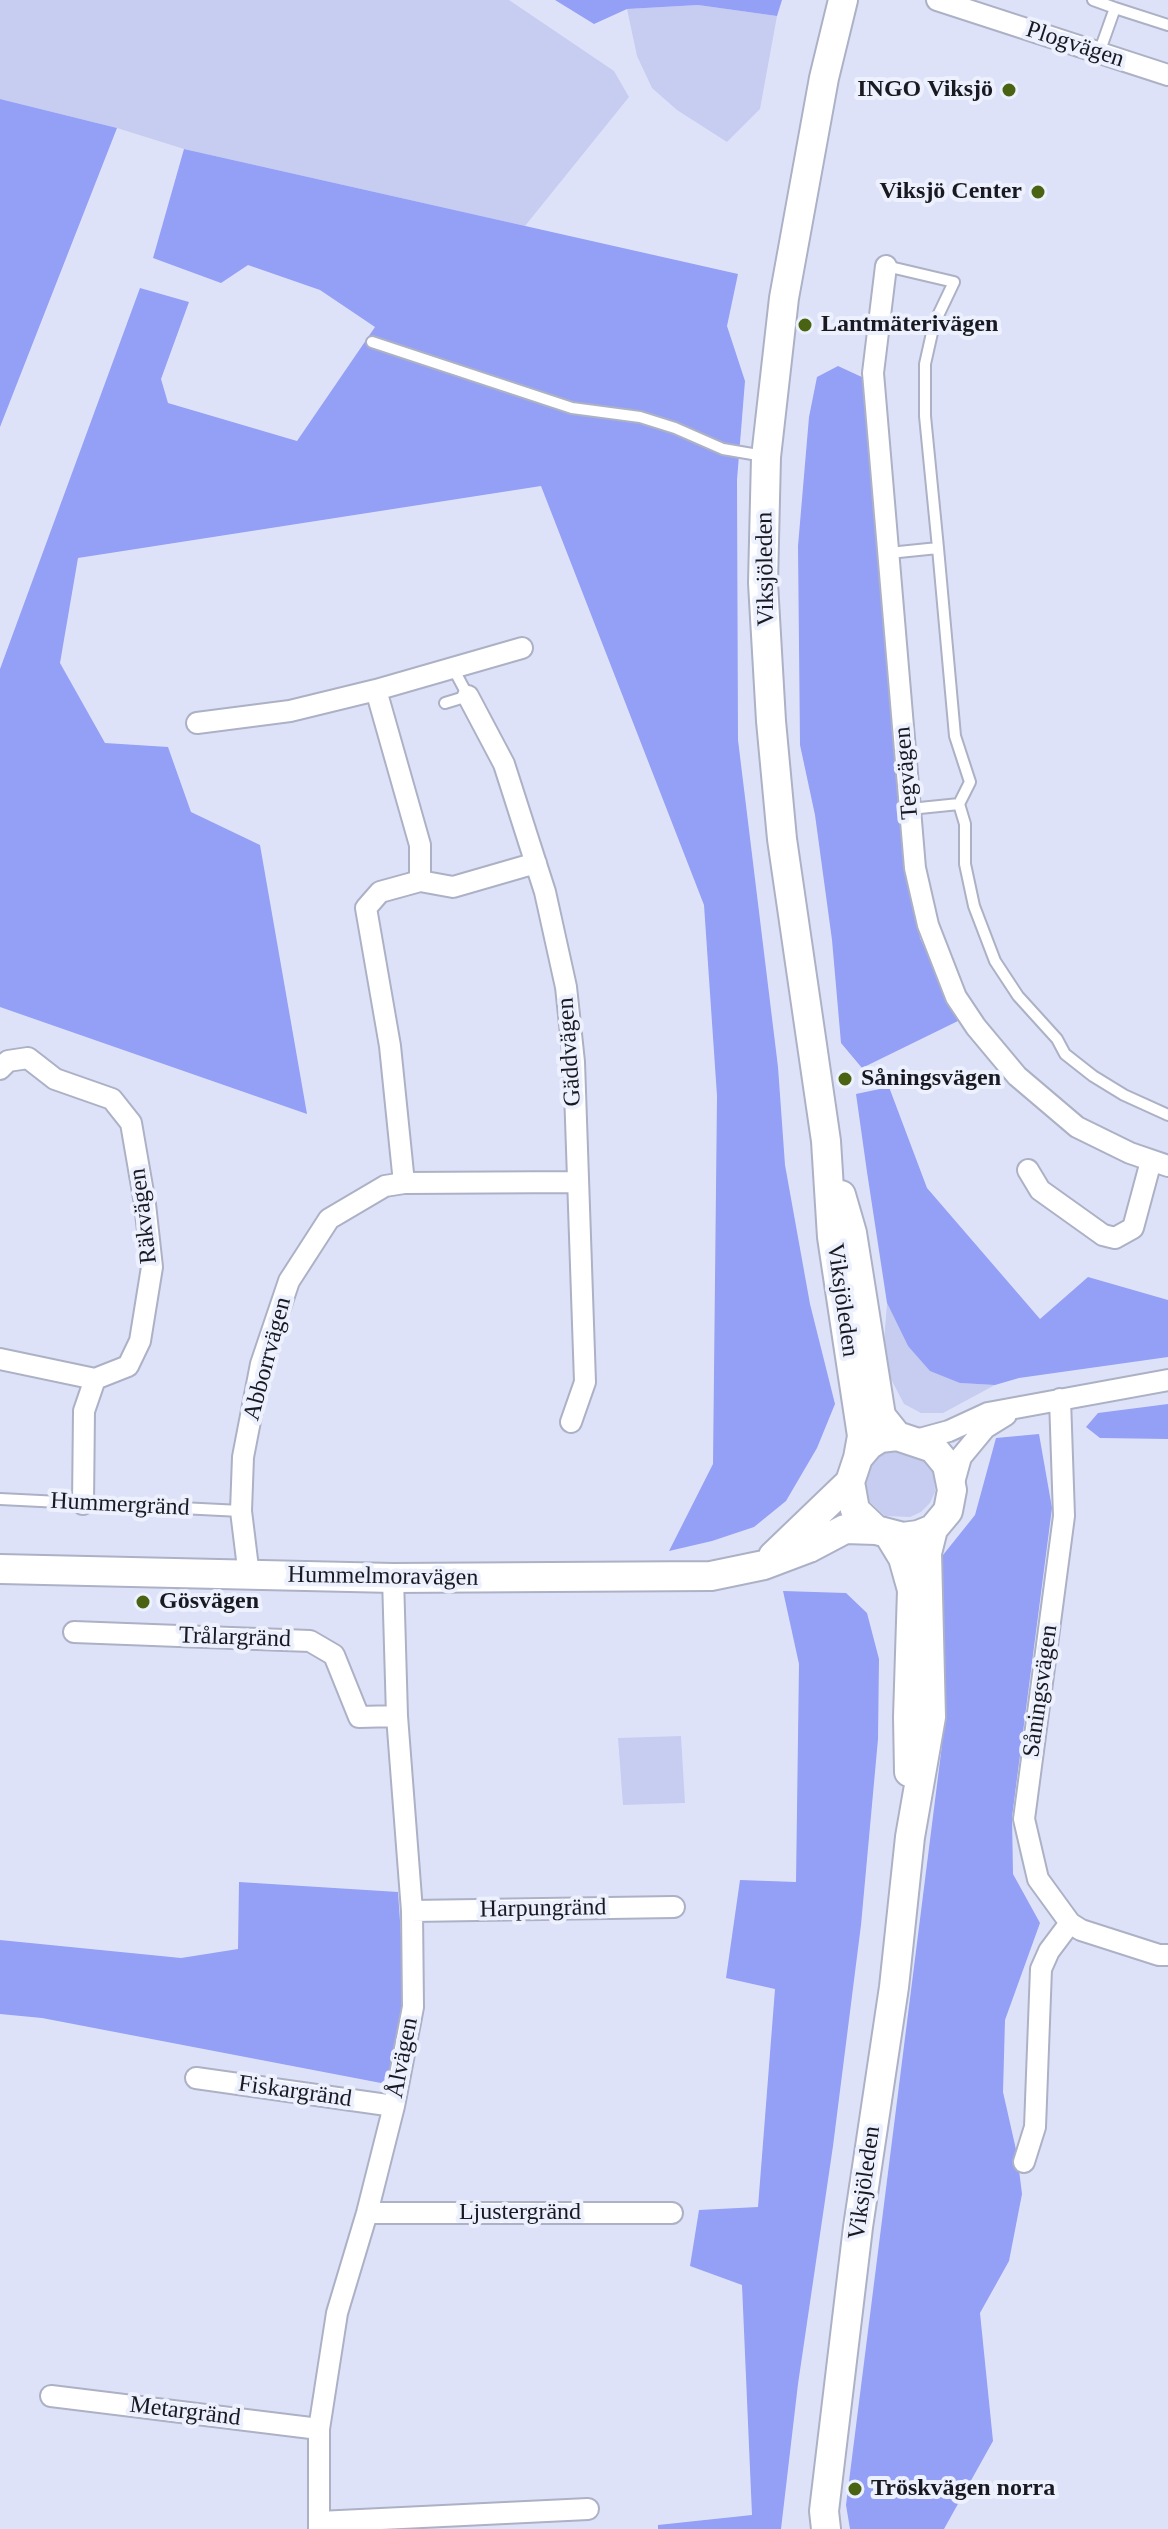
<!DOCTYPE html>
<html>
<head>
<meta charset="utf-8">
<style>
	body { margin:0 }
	canvas { display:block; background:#dee2f8 }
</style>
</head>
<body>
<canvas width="1168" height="2529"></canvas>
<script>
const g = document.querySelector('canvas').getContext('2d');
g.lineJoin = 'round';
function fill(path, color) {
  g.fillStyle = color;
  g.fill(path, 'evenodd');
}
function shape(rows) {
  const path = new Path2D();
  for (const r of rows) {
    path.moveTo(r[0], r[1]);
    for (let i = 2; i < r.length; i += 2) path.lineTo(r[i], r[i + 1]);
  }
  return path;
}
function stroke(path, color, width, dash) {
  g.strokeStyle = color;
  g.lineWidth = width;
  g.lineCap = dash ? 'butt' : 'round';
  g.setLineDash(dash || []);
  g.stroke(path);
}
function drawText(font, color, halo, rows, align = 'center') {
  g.font = font + ' "Times New Roman",serif';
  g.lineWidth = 8;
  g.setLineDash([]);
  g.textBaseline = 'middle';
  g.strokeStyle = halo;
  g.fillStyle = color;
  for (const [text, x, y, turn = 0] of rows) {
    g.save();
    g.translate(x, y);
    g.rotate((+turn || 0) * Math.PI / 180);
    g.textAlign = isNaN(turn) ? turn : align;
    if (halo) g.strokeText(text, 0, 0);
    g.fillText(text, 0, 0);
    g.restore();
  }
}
fill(shape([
	[0,0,509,0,614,71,629,97,525,226,184,149,117,128,0,99],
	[698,5,777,16,760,109,727,142,677,110,652,88,637,56,627,9],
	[887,1303,908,1346,960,1383,995,1385,943,1413,921,1413,904,1404,891,1379,884,1342],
	[908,1445,934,1468,935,1492,930,1503,921,1512,910,1517,885,1516,867,1499,863,1475,874,1454],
	[681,1736,685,1803,623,1805,618,1738]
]), '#c6cdf1');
fill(shape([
	[555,0,782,0,777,16,698,5,627,9,594,24],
	[0,99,117,128,0,427],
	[184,149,738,274,727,326,745,381,737,480,738,740,778,1067,785,1165,810,1304,835,1404,817,1448,786,1501,754,1527,712,1541,669,1551,713,1464,717,1096,704,905,541,486,78,558,60,663,105,743,168,747,191,812,260,845,307,1114,0,1007,0,669,140,288,189,302,161,379,168,403,297,441,375,327,320,290,248,265,221,283,153,258],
	[838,366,864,378,896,756,920,938,960,1020,862,1068,841,1043,832,940,815,815,800,745,798,546,809,417,817,377],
	[889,1087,927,1188,1040,1319,1088,1277,1168,1300,1168,1357,1019,1378,995,1385,960,1383,930,1371,908,1346,887,1303,867,1172,856,1094],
	[1168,1404,1168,1439,1100,1438,1086,1427,1098,1413],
	[1039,1434,1052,1508,1012,1817,1013,1874,1040,1923,1005,2020,1003,2092,1017,2154,1022,2194,1009,2261,980,2313,993,2441,944,2529,850,2529,846,2505,942,1745,939,1560,975,1515,996,1438],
	[783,1591,846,1593,867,1613,879,1659,878,1739,861,1925,833,2146,798,2384,781,2529,658,2529,658,2525,752,2515,742,2285,690,2266,699,2210,758,2207,775,1989,726,1978,740,1880,796,1882,799,1664],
	[239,1882,398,1892,406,2008,396,2070,381,2083,42,2018,0,2014,0,1940,181,1958,238,1949]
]), '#93a0f6');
const lane = shape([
	[1093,0,1115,8,1099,53],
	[1115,8,1168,25],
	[886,266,954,282,934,324,925,364,925,416,938,548,889,553],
	[372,342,572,408,640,417,675,428,723,449,764,456],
	[938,548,955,736,970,782,959,804,965,824,965,864,974,906,995,961,1018,996,1057,1039,1065,1054,1093,1076,1124,1095,1168,1115],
	[445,703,468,696,453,668],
	[910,809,959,804],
	[0,1499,241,1511]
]);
const street = shape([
	[937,0,1168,75],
	[886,266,873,373,915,868,928,925,956,997,976,1027,1017,1076,1077,1127,1130,1153,1168,1166],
	[376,690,420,845,420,881,380,892,366,908,390,1046,404,1183],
	[468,696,504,764,545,892,566,987,574,1062,585,1382,571,1422],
	[197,723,290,711,376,690,522,648],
	[420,881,453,887,536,863],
	[0,1069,8,1061,28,1058,55,1079,112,1099,131,1123,145,1204,152,1267,140,1341,128,1366,95,1379,84,1411,83,1504],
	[1028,1170,1040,1190,1103,1235,1115,1238,1133,1228,1151,1161],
	[0,1359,95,1379],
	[1060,1399,1064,1516,1024,1819,1038,1879,1070,1923,1081,1930,1159,1955,1168,1955],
	[916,1440,949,1431,988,1413,1168,1380],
	[953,1486,961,1457,985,1428,1006,1415],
	[249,1576,241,1511,243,1457,261,1364,289,1281,329,1219,385,1186,404,1183,577,1182],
	[74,1632,310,1641,334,1655,359,1717,397,1716],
	[412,1911,674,1907],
	[196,2078,394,2106],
	[1024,2162,1035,2127,1041,1969,1049,1951,1070,1923],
	[367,2213,672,2213],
	[51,2396,319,2429],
	[319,2522,588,2509],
	[319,2529,319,2429,337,2313,367,2213,394,2106,413,2007,412,1911,397,1716,393,1578]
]);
const secondary = shape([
	[843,0,824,78,784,298,766,457,763,583,771,721,782,839,826,1141,832,1237,862,1436,858,1458],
	[841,1195,852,1233,881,1416,897,1436],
	[897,1436,933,1448,947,1465,952,1490,948,1511,933,1529,918,1535,903,1537,876,1530,855,1510,850,1482,858,1458,869,1445,880,1438,897,1436],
	[889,1535,903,1558,912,1590,908,1717,909,1772],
	[773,1556,850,1482],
	[0,1569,393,1578,711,1576,764,1565,809,1548,845,1529,876,1530],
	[826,2529,824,2511,858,2227,894,1987,910,1837,931,1717,927,1553,933,1529]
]);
stroke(lane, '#acb1c6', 14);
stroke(street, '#acb1c6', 24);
stroke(secondary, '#acb1c6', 32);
stroke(lane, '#fff', 10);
stroke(street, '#fff', 20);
stroke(secondary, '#fff', 28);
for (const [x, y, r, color] of [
	[1009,90,8,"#496313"],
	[1038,192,8,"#496313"],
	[805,325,8,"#496313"],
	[845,1079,8,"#496313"],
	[143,1602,8,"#496313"],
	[855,2489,8,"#496313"]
]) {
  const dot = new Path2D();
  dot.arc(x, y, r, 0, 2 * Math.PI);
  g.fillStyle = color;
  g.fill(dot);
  stroke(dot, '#edf0fd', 3);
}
drawText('24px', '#181921', '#edf0fd', [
	["Plogvägen",1075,45,18],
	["Viksjöleden",766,569,-91],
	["Tegvägen",907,773,-95],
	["Gäddvägen",570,1052,-94],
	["Räkvägen",144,1216,-97],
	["Viksjöleden",842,1300,82],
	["Abborrvägen",268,1359,-75],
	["Hummergränd",120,1505,3],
	["Hummelmoravägen",383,1577,1],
	["Trålargränd",235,1638,2],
	["Såningsvägen",1041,1691,-82],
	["Harpungränd",543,1909,-1],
	["Ålvägen",403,2058,-79],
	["Fiskargränd",295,2092,8],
	["Viksjöleden",865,2183,-82],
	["Ljustergränd",520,2213],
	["Metargränd",185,2412,7]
]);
drawText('bold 24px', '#181921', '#edf0fd', [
	["INGO Viksjö",993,90,"right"],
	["Viksjö Center",1022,192,"right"],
	["Lantmäterivägen",821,325],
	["Såningsvägen",861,1079],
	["Gösvägen",159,1602],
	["Tröskvägen norra",871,2489]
], 'left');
</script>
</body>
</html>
